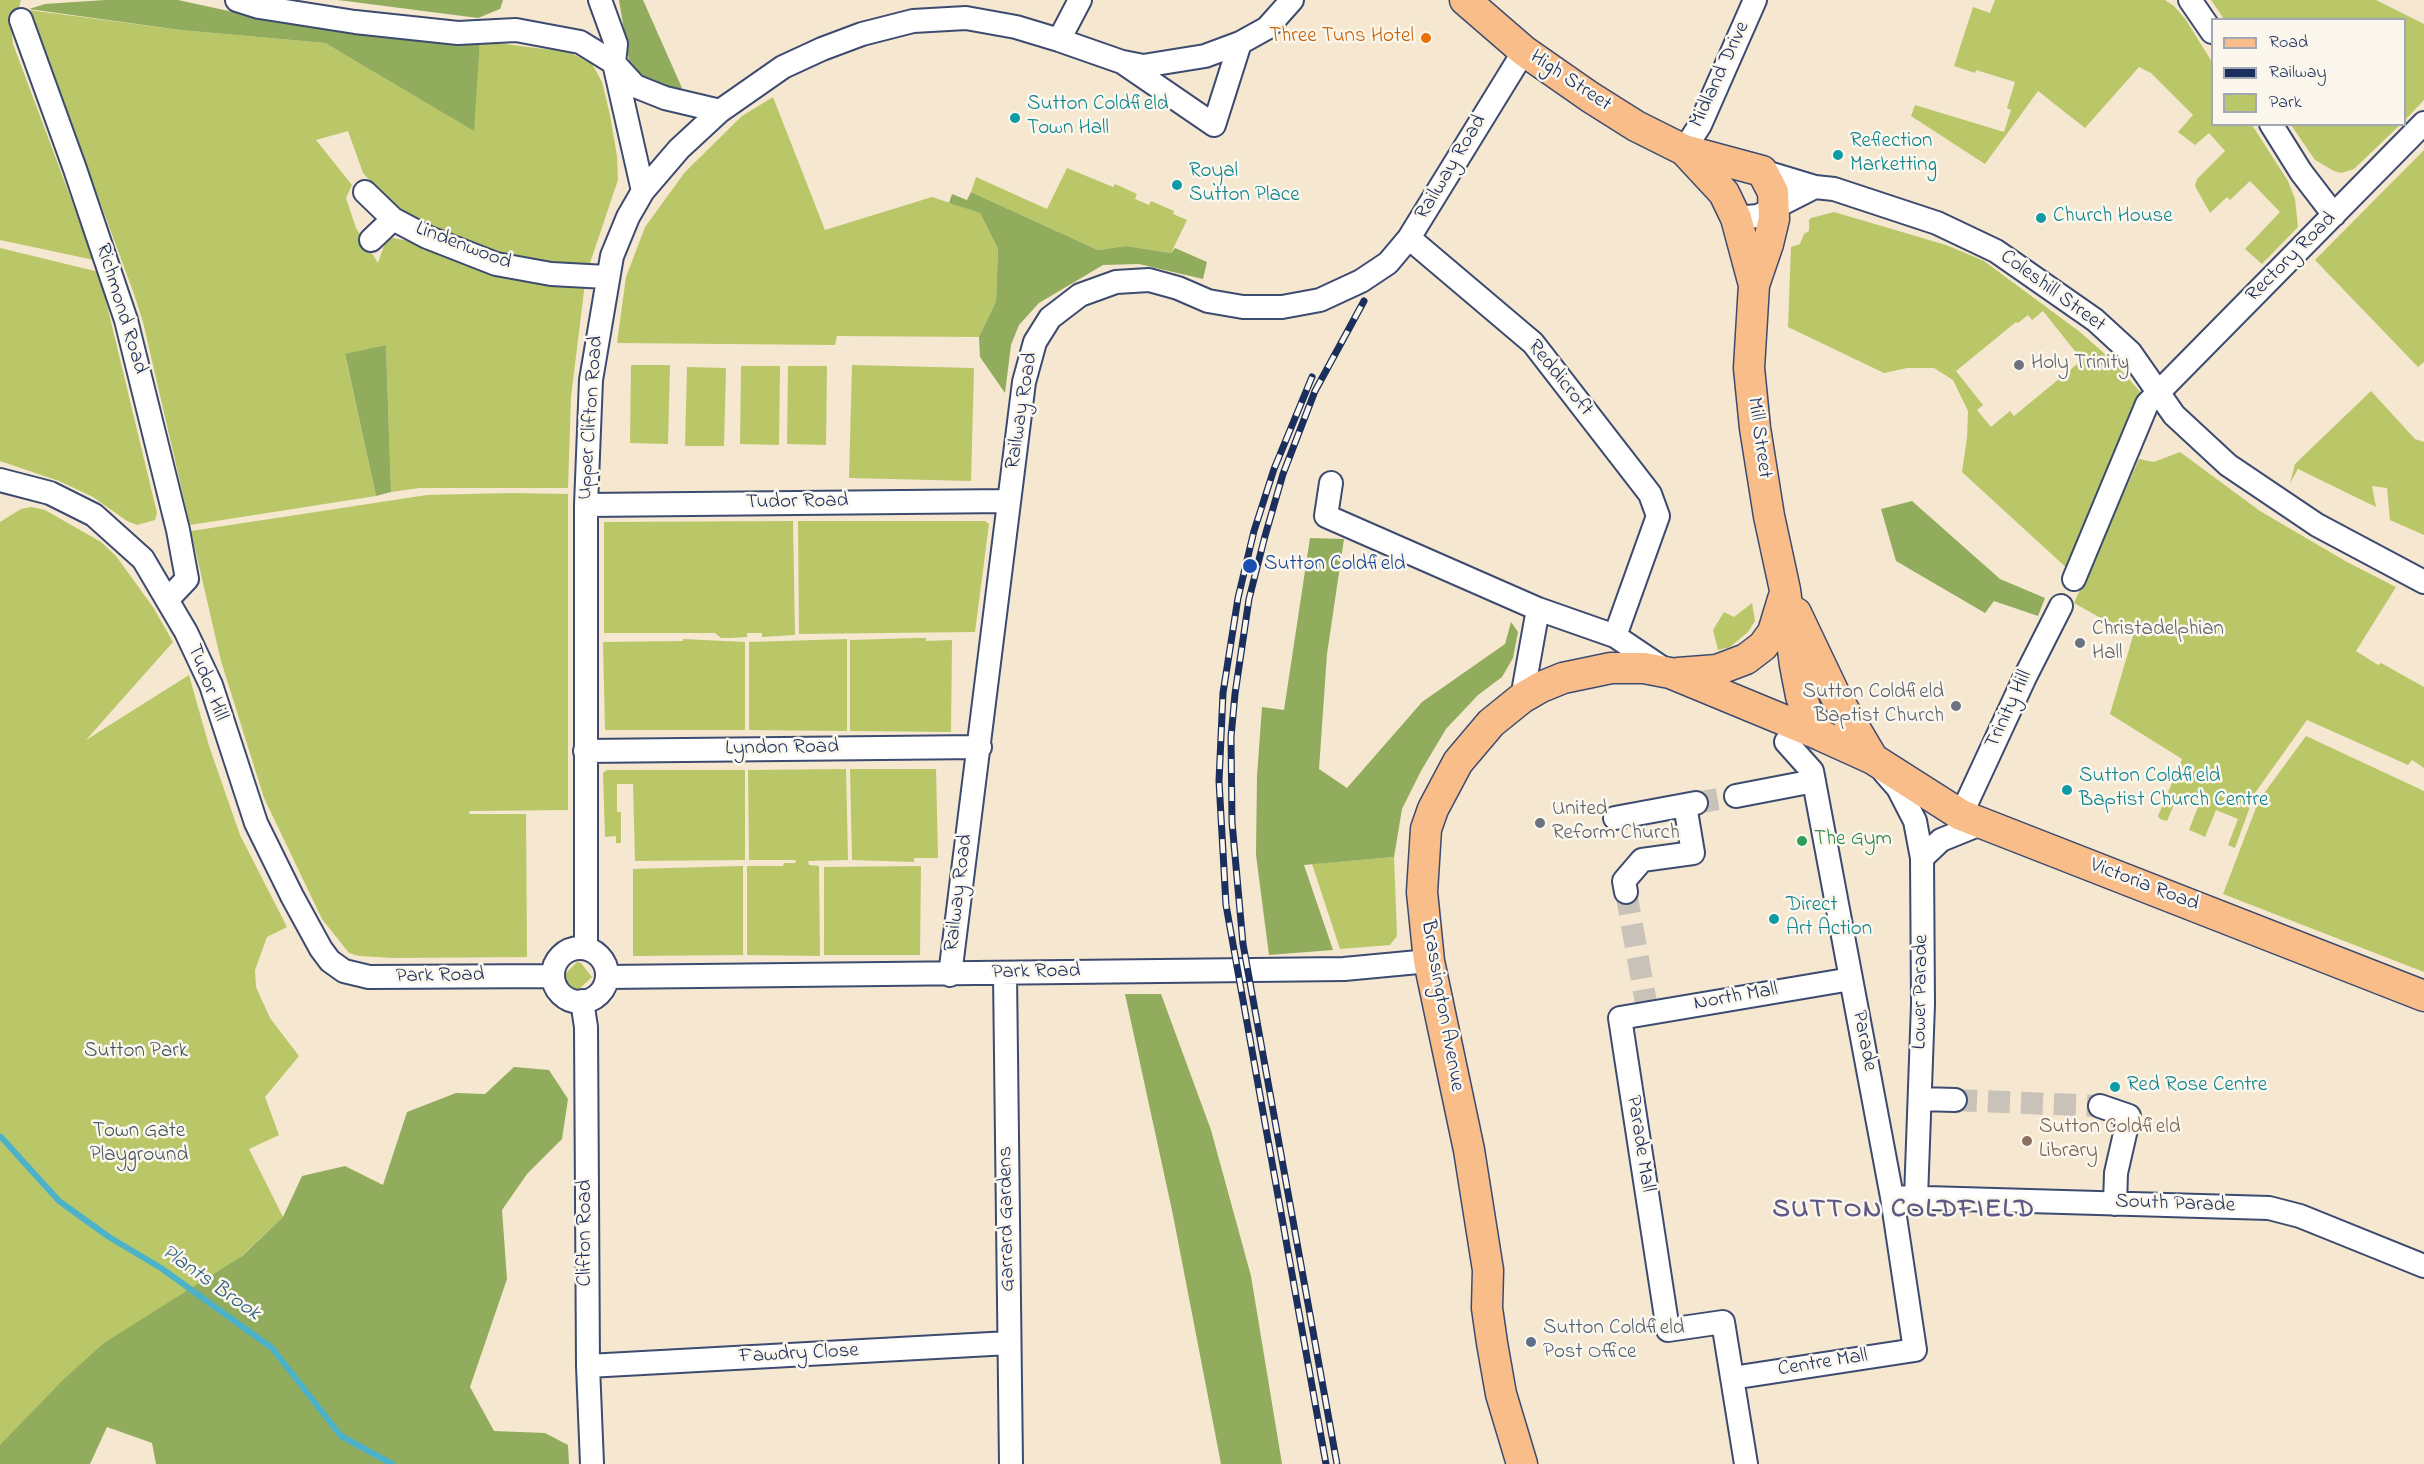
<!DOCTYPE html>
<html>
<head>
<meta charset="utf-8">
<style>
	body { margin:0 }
	#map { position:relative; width:2424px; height:1464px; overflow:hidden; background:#f5e7d0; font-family:"Indie Flower",sans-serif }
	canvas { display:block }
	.legend { position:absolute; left:2211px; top:18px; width:195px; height:108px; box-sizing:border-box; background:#fbf7ec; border:2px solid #a1a7b3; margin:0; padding:8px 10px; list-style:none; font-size:18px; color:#1b2f5e }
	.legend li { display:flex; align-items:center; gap:12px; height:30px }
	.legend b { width:30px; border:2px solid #a1a7b3 }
</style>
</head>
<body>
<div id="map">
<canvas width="2424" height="1464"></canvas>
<ul class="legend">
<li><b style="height:8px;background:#f8bd89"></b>Road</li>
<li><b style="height:8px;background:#1b2f5e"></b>Railway</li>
<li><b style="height:16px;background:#b9c769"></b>Park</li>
</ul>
</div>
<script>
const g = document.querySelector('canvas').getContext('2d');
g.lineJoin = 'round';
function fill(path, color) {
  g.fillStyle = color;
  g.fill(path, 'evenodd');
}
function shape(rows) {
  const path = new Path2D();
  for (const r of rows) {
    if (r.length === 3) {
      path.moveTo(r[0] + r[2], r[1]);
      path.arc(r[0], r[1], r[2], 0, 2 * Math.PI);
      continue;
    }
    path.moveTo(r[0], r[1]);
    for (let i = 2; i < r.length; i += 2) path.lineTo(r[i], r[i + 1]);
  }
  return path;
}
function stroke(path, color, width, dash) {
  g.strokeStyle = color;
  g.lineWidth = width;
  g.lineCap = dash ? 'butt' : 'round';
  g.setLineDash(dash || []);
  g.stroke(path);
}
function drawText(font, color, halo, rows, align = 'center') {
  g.font = font + ' "Indie Flower",sans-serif';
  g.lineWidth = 5;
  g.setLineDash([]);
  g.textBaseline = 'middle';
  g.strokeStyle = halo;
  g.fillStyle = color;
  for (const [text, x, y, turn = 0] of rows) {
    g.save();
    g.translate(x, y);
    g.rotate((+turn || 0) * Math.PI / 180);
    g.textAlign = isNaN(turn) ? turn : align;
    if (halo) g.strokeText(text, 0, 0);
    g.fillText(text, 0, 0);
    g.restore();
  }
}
fill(shape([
	[0,0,21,0,12,34,13,44,94,260,0,240],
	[1995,0,2165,0,2174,6,2186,20,2212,62,2212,124,2252,125,2288,181,2295,199,2298,227,2262,264,2245,249,2280,212,2250,181,2230,200,2227,197,2210,213,2195,186,2197,179,2225,151,2209,133,2195,145,2178,132,2193,115,2151,73,2139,67,2085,128,2038,91,1985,164,1911,116,1915,105,2004,132,2011,110,2007,108,2015,82,1976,70,1975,73,1954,66,1973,7,1990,13],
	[2211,0,2376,0,2424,24,2424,100,2405,120,2404,20,2224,19],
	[29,10,180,30,325,43,473,130,480,41,569,52,592,64,602,82,610,115,617,156,618,180,589,266,526,264,426,227,394,207,363,173,348,131,316,140,352,185,346,198,356,228,378,263,387,237,420,243,585,283,571,397,568,488,419,488,391,492,386,345,345,355,376,496,190,525,143,322,134,294],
	[773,97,825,230,932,197,980,213,998,249,996,301,979,337,837,336,835,345,617,343,626,277,645,227,685,172,742,116],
	[2291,125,2400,125,2354,169,2341,173,2334,171,2315,160],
	[2424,150,2424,362,2418,367,2315,260],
	[1067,168,1113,187,1115,184,1137,194,1135,199,1149,205,1151,201,1174,211,1173,214,1187,220,1171,253,1126,246,1098,250,971,192,976,177,1047,209],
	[1834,212,1946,245,1984,261,2080,332,2113,361,2142,394,2070,571,1962,472,1967,438,1968,411,1953,380,1934,368,1907,368,1884,373,1788,327,1791,247,1800,244,1804,234,1809,231,1809,220,1811,218],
	[2043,311,2082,360,2014,416,2010,411,1991,427,1977,410,1983,405,1956,371,2016,322,2018,323,2028,315,2032,320],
	[0,248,99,272,157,513,155,520,137,525,127,521,93,497,59,481,0,461],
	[631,365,670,365,668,444,630,443],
	[852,365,974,368,971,481,849,478],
	[741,366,780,366,779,445,740,444],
	[788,366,827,366,826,445,787,444],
	[687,367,726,368,724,446,685,446],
	[2371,391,2415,439,2424,442,2424,535,2390,520,2387,488,2372,486,2376,507,2298,469,2290,483,2295,464],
	[2180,452,2260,511,2347,562,2396,587,2356,651,2378,665,2381,663,2424,687,2424,768,2412,760,2408,765,2307,720,2255,793,2235,848,2228,845,2238,819,2216,810,2205,837,2199,834,2189,830,2199,804,2178,795,2167,821,2160,819,2158,816,2182,759,2110,714,2133,636,2074,603,2139,459,2154,462],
	[511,493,568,494,568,810,470,811,469,814,526,814,527,957,393,958,359,956,349,953,322,919,264,798,221,661,191,531,427,495],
	[31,507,45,510,101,542,116,556,153,607,173,642,86,740,189,675,209,746,240,835,287,927,267,937,255,970,256,987,270,1018,299,1056,265,1097,279,1135,249,1149,283,1217,105,1384,0,1464,0,522,21,509],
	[793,521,795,635,762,637,762,633,747,633,747,637,730,638,721,638,715,633,604,633,604,522],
	[798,521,985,521,989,524,975,632,799,634],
	[1752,603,1755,621,1748,632,1730,647,1718,650,1713,630,1724,612,1734,617],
	[914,638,926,638,926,641,952,640,951,732,850,731,850,640],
	[683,639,745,642,745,730,605,730,603,642,683,641],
	[847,639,847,731,749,730,749,642],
	[2306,736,2424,791,2424,972,2223,894,2259,800],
	[846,769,848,860,808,861,809,865,819,866,820,956,747,955,747,866,783,866,784,863,795,863,796,860,749,860,748,770],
	[850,769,936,769,938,858,914,858,914,862,852,860],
	[607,770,745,770,745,860,635,861,633,784,617,784,617,812,621,812,621,843,616,843,616,836,605,837,603,773],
	[1394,857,1397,936,1390,945,1340,949,1312,864],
	[743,866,743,955,633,956,633,869],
	[921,866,920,955,824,955,824,867],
	[577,962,581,963,592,977,577,991,564,979,564,975]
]), '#b9c769');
fill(shape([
	[105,0,178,0,270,20,480,41,474,131,325,43,180,30,29,9,45,4],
	[338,0,503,0,500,9,478,18],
	[619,0,643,0,682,88,673,92,631,73],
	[971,192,1098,250,1126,246,1171,253,1175,248,1207,262,1203,279,1139,264,1103,265,1039,303,1019,325,1011,345,1005,393,980,357,979,337,996,301,998,249,980,213,949,203,952,194,967,200],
	[386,345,391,492,376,496,345,354],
	[1912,501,2000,579,2045,598,2038,616,1994,601,1985,613,1896,561,1881,509],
	[1310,538,1344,539,1327,654,1319,769,1347,788,1422,702,1505,644,1511,622,1518,632,1513,658,1502,677,1478,695,1446,729,1421,771,1402,809,1394,857,1304,865,1333,950,1269,955,1256,855,1257,776,1262,707,1284,710],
	[1161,994,1211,1130,1251,1276,1282,1464,1221,1464,1173,1215,1125,994],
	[514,1067,549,1070,568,1099,562,1139,527,1174,502,1210,507,1279,470,1387,494,1431,545,1433,568,1445,569,1464,156,1464,152,1443,107,1427,90,1464,0,1464,0,1445,64,1379,104,1343,242,1256,283,1217,302,1176,345,1166,383,1185,407,1112,456,1093,485,1094]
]), '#92ac5d');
stroke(shape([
	[1,1137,59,1201,109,1237,161,1268,272,1348,341,1436,392,1464]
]), '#4bb2ca', 6);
stroke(shape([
	[1696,803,1736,796],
	[1626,892,1648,1014],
	[1955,1100,2100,1106]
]), '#c9c2b9', 22, [22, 11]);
const minor = shape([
	[237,0,259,7,355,22,458,33,516,30,580,42,614,63,635,86,665,98,720,111],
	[600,0,616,44,614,63,643,191],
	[2190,0,2212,32],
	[21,20,75,169,126,320,178,530,187,579,168,599],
	[1059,40,1080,0],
	[1123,62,1143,66,1205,56,1240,43,1267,28,1292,0],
	[2271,124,2301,172,2334,215],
	[1684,150,1700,125,1755,0],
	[1762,171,1815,187,1834,189,1937,223,1996,251,2095,320,2130,352,2174,415,2228,465,2317,525,2424,582],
	[365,192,393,219,427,237,496,264,551,274,607,277],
	[1736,218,1758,216,1815,187],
	[1409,238,1533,343,1650,494,1658,516,1615,636],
	[371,240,393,219],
	[0,480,50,493,94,515,143,559,186,632,211,685,256,823,292,896,321,949,330,961,344,971,369,977,553,976],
	[1331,483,1326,516,1538,609,1615,636,1664,669],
	[586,505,1009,501],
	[2074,579,2147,404,2424,123],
	[1522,698,1538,609],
	[585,751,980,747],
	[1884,772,1898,788,1915,821,1922,858,1923,1004,1916,1198],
	[1736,796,1814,781],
	[1961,815,2025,677,2061,606],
	[1615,818,1696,803],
	[1922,858,1941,840,1983,823],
	[1626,892,1624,881,1642,860,1693,853,1685,805],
	[586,948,586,505,591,380,612,256,628,217,643,191,679,149,720,111,783,67,822,49,862,34,913,21,966,18,1016,27,1059,40,1122,62,1214,125,1240,43],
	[580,975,27],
	[1005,974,1011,1464],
	[950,975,1024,382,1035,342,1050,318,1080,295,1116,282,1149,280,1178,288,1208,301,1243,307,1282,307,1320,300,1361,281,1388,263,1409,238,1524,51],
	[607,977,1344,969,1429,961],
	[582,1001,586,1027,588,1366,592,1464],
	[1920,1099,1955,1100],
	[2100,1106,2129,1116,2116,1173,2115,1204],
	[1892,1197,2269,1208,2300,1216,2424,1266],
	[588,1366,1009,1343],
	[1732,1378,1915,1350,1892,1197,1812,771,1786,742],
	[1746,1464,1723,1322,1668,1330,1620,1018,1851,979]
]);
const major = shape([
	[1465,0,1524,51,1590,97,1636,126,1684,150,1762,171,1773,192,1774,219,1768,244,1754,285,1749,368,1755,428,1769,516,1785,590,1795,665,1801,696,1808,715,1820,735],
	[1684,150,1724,193,1736,218,1754,285],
	[1796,613,1835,695,1873,759],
	[1678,673,1717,670,1746,659,1763,646,1773,632,1783,599],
	[1522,1464,1501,1394,1492,1343,1487,1308,1488,1270,1469,1150,1429,961,1422,892,1426,829,1433,809,1458,762,1491,723,1522,698,1541,687,1563,678,1611,668,1644,668,1670,673,1820,735,1873,759,1961,815,2424,996]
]);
stroke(minor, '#3c4b6f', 26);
stroke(major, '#3c4b6f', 33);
stroke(minor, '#fff', 22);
stroke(major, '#f8bd89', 30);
const rail = shape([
	[1312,377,1274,469,1254,531,1238,598,1223,693,1219,781,1226,905,1326,1464],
	[1337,1464,1243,944,1232,822,1231,737,1235,694,1249,599,1265,536,1283,474,1315,391,1364,301]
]);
stroke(rail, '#1b2f5e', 7);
stroke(rail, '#fbf7ec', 4.5, [14]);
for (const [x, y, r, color] of [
	[1426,38,6,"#e8710a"],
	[1015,118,6,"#0f9aa8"],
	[1838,155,6,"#0f9aa8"],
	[1177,185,6,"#0f9aa8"],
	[2041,218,6,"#0f9aa8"],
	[2019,365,6,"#6b7280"],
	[1250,566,8,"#1a4fb4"],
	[2080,643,6,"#6b7280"],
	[1956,706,6,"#6b7280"],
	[2067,790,6,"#0f9aa8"],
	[1540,823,6,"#6b7280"],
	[1802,841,6,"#2e9e5b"],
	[1774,919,6,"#0f9aa8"],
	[2115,1087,6,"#0f9aa8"],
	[2027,1141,6,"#8d6e63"],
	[1531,1342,6,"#5c6f8a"]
]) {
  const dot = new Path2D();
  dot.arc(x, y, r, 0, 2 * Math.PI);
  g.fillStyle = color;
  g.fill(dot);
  stroke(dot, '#fbf7ec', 2);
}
drawText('21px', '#c56008', '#fbf7ec', [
	["Three Tuns Hotel",1414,38]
], 'right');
drawText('21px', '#1b2f5e', '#fbf7ec', [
	["Midland Drive",1721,75,-65],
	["High Street",1570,82,34],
	["Railway Road",1452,168,-59],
	["Lindenwood",463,247,21],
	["Rectory Road",2292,258,-45],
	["Coleshill Street",2052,292,36],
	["Richmond Road",120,309,73],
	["Reddicroft",1559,379,51],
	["Railway Road",1023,411,-81],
	["Upper Clifton Road",592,418,-86],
	["Mill Street",1758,438,82],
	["Tudor Road",797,503,-1],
	["Tudor Hill",206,683,69],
	["Trinity Hill",2010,710,-65],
	["Lyndon Road",782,749,-1],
	["Victoria Road",2144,886,21],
	["Railway Road",960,893,-83],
	["Park Road",1036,973,-1],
	["Park Road",440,977,-1],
	["Lower Parade",1922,992,-89],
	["North Mall",1736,998,-10],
	["Brassington Avenue",1441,1006,80],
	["Parade",1863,1041,79],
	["Parade Mall",1639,1144,81],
	["South Parade",2175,1205,2],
	["Garrard Gardens",1008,1219,-91],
	["Clifton Road",587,1233,-90],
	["Fawdry Close",799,1355,-3],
	["Centre Mall",1823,1364,-9]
]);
drawText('21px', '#0d838f', '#fbf7ec', [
	["Sutton Coldfield",1027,106],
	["Town Hall",1027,130],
	["Reflection",1850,143],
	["Marketting",1850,167],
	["Royal",1189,173],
	["Sutton Place",1189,197],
	["Church House",2053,218],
	["Sutton Coldfield",2079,778],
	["Baptist Church Centre",2079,802],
	["Direct",1786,907],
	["Art Action",1786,931],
	["Red Rose Centre",2127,1087]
], 'left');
drawText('21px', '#5b616d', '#fbf7ec', [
	["Holy Trinity",2031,365],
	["Christadelphian",2092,631],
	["Hall",2092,655],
	["Sutton Coldfield",1944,694,"right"],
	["Baptist Church",1944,718,"right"],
	["United",1552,811],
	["Reform Church",1552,835]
], 'left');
drawText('21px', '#164399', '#fbf7ec', [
	["Sutton Coldfield",1264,566]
], 'left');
drawText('21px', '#27864d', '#fbf7ec', [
	["The Gym",1814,841]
], 'left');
drawText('21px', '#425561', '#fbf7ec', [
	["Sutton Park",136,1053],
	["Town Gate",139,1133],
	["Playground",139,1157]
]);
drawText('21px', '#785e54', '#fbf7ec', [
	["Sutton Coldfield",2039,1129],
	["Library",2039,1153]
], 'left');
drawText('21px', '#4e5e75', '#fbf7ec', [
	["Sutton Coldfield",1543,1330],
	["Post Office",1543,1354]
], 'left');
drawText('italic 22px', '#2c5d84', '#fbf7ec', [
	["Plants Brook",210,1284,35]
]);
g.letterSpacing = '1.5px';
drawText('bold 27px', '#5e5887', '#fbf7ec', [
	["SUTTON COLDFIELD",1904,1212]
]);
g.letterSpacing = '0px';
</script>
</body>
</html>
